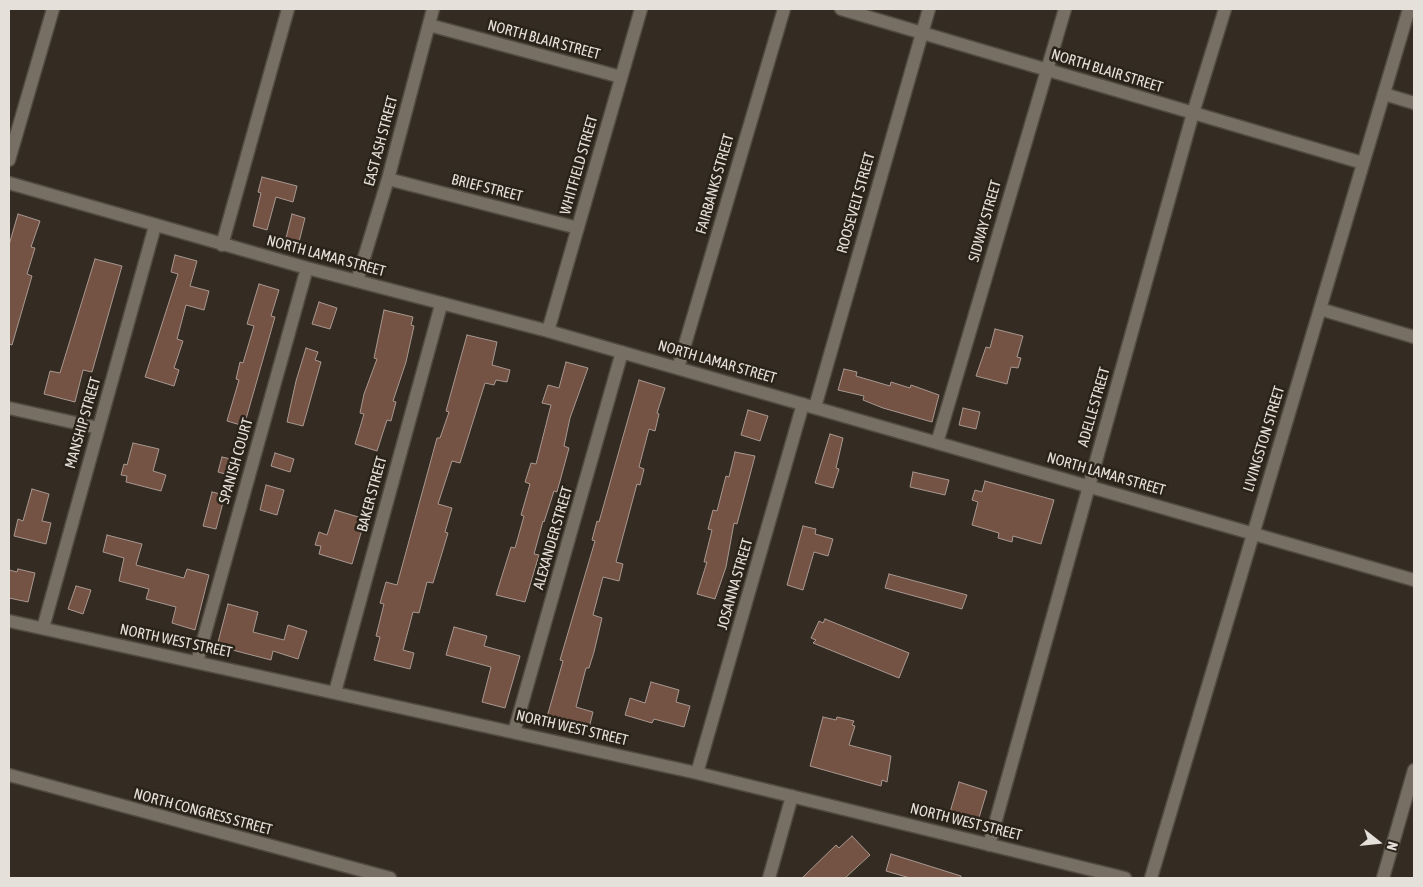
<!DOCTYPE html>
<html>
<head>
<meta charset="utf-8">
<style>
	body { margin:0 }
	#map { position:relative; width:1423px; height:887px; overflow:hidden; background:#342c22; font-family:"Asap Condensed",sans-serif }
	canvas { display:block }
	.frame { position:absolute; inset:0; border:10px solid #e5e0da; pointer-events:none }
	.north { position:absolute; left:1353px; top:817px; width:50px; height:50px; -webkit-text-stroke:4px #2a2319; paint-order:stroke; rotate:106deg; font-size:14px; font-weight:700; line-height:20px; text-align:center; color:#e5e0da }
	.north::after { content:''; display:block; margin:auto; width:18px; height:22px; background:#e5e0da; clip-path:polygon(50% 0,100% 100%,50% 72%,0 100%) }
</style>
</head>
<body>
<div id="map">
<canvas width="1423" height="887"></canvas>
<div class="frame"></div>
<div class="north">N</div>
</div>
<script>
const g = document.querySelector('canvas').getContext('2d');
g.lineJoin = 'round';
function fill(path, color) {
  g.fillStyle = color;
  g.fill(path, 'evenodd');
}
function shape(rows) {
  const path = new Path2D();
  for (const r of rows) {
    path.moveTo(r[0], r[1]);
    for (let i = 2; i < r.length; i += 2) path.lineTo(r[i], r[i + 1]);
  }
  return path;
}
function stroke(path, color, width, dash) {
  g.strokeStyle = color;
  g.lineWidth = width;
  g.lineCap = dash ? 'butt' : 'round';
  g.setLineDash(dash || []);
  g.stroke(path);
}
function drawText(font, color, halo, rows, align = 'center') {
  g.font = font + ' "Asap Condensed",sans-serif';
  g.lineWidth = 5;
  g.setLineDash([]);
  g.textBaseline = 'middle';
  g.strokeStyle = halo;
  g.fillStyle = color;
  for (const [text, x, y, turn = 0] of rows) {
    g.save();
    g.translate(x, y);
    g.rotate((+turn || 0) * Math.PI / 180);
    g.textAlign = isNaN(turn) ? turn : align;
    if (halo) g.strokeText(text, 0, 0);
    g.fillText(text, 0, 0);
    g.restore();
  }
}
const building = shape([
	[262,177,297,186,293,202,276,197,267,230,253,226,261,193,258,192,262,177],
	[18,214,40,221,31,247,35,248,27,274,32,276,12,345,9,344,9,245,18,214],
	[292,214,305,218,298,246,285,242,292,214],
	[175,255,197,261,190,286,209,291,204,310,186,305,177,339,183,341,174,368,179,370,174,386,145,377,178,274,171,272,175,255],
	[95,259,122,266,92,372,83,370,75,402,44,394,50,371,60,373,95,259],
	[259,284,279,290,271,316,275,317,244,426,227,421,239,380,236,379,240,362,243,363,254,326,247,324,259,284],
	[319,302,337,308,330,329,312,324,319,302],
	[384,310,413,317,411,325,414,326,406,362,393,401,396,402,391,421,387,420,377,451,355,444,364,414,360,413,364,394,377,359,374,358,384,310],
	[995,329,1023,336,1017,357,1021,358,1018,368,1011,367,1007,384,976,376,986,347,990,348,995,329],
	[467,335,497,342,492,365,510,370,507,382,496,380,494,385,485,383,460,463,452,461,438,504,452,508,445,532,448,533,433,583,427,582,419,613,413,612,403,650,414,653,410,669,374,660,380,637,376,636,384,604,380,603,386,582,397,585,437,438,440,438,449,412,446,411,467,335],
	[306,348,318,352,315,360,321,362,303,426,287,422,296,381,306,348],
	[566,362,588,368,570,418,564,446,569,448,557,492,554,491,544,522,543,521,534,554,539,555,525,602,496,595,511,547,515,548,524,516,521,515,530,484,525,482,531,463,536,464,551,405,542,403,548,385,559,388,566,362],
	[844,369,857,372,856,376,890,386,891,382,910,388,911,385,939,395,932,422,883,408,863,400,864,396,838,390,844,369],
	[639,380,665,388,657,413,659,414,655,431,649,429,639,467,644,469,640,485,637,484,616,562,623,564,619,581,603,577,593,615,602,618,594,652,589,668,586,668,576,707,593,712,589,728,547,717,563,661,560,660,595,541,592,540,597,521,599,522,639,380],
	[963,408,980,412,976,429,959,425,963,408],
	[748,410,768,416,760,441,741,435,748,410],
	[830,434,843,438,836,468,839,469,833,488,815,483,830,434],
	[133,443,159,449,153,471,166,475,161,491,126,482,127,476,121,475,124,464,127,465,133,443],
	[735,452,755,456,737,524,734,523,726,567,715,599,697,594,707,562,704,562,712,530,708,529,713,510,717,511,726,476,729,477,735,452],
	[275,453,294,459,290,472,271,466,275,453],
	[222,457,236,460,232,476,218,472,222,457],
	[913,472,949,480,945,495,910,487,913,472],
	[985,481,1054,500,1041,544,1013,536,1012,542,998,538,999,533,972,525,978,502,972,500,975,490,982,492,985,481],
	[266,485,284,490,277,515,260,510,266,485],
	[32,489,49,494,42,521,51,523,46,544,14,536,18,519,23,521,32,489],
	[212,492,225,495,216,529,203,526,212,492],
	[335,510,365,519,352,564,319,554,321,546,315,545,319,532,327,535,335,510],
	[803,526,816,529,815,534,833,539,828,556,814,552,803,590,787,585,803,526],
	[107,535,142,544,136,565,184,578,187,569,209,575,195,630,172,623,176,607,146,599,149,589,119,581,124,558,103,552,107,535],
	[18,569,35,573,28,602,9,598,9,570,17,572,18,569],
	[889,574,967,595,962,609,885,588,889,574],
	[76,586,91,590,83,614,68,609,76,586],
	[228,604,258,612,253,632,284,640,288,625,307,631,298,659,273,651,271,660,217,646,228,604],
	[825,619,909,653,899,678,813,643,816,640,811,638,819,621,823,623,825,619],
	[454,627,487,636,484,646,520,656,505,708,482,702,491,667,446,655,454,627],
	[651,682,679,690,676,702,690,706,684,727,654,719,652,723,625,715,630,698,645,703,651,682],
	[823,717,836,720,837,717,854,721,852,725,855,726,849,745,891,756,887,782,882,780,881,786,810,766,823,717],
	[959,782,987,791,978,821,950,812,959,782],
	[852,836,870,855,845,878,802,878,836,845,839,848,852,836],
	[891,854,961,876,961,878,910,878,886,871,891,854]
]);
fill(building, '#755344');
stroke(building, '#a89891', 1);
const minor = shape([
	[841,9,1363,163],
	[429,25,621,77],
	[1384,94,1414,103],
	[9,160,53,9],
	[388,179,578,228],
	[9,183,307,268,548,331,1414,580],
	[222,245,288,9],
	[357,281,388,179,433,9],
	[1320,309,1414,337],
	[548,331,641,9],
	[678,368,784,9],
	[815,407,929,9],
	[9,408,98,428],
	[937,443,1065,9],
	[9,621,697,773,1125,878],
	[43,628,155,226],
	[197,662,307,268],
	[335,692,441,305],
	[514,732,622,352],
	[697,773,803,404],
	[9,775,390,878],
	[989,845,1193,113,1225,9],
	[769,878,792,796],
	[1151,878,1409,9],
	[1383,878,1414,770]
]);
stroke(minor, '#504a41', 15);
stroke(minor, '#776f63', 12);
drawText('15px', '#e5e0da', '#2a2319', [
	["NORTH BLAIR STREET",544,40,15],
	["NORTH BLAIR STREET",1107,71,17],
	["EAST ASH STREET",381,141,-75],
	["WHITFIELD STREET",579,165,-74],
	["FAIRBANKS STREET",715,184,-74],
	["BRIEF STREET",487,188,14],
	["ROOSEVELT STREET",856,203,-74],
	["SIDWAY STREET",985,221,-74],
	["NORTH LAMAR STREET",326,256,15],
	["NORTH LAMAR STREET",717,362,16],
	["ADELLE STREET",1094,407,-74],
	["MANSHIP STREET",83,423,-74],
	["LIVINGSTON STREET",1264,439,-73],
	["SPANISH COURT",236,461,-74],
	["NORTH LAMAR STREET",1106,474,16],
	["BAKER STREET",372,494,-75],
	["ALEXANDER STREET",553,538,-74],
	["JOSANNA STREET",735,584,-74],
	["NORTH WEST STREET",176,641,12],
	["NORTH WEST STREET",572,728,13],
	["NORTH CONGRESS STREET",203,812,15],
	["NORTH WEST STREET",966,822,14]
]);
</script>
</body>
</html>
